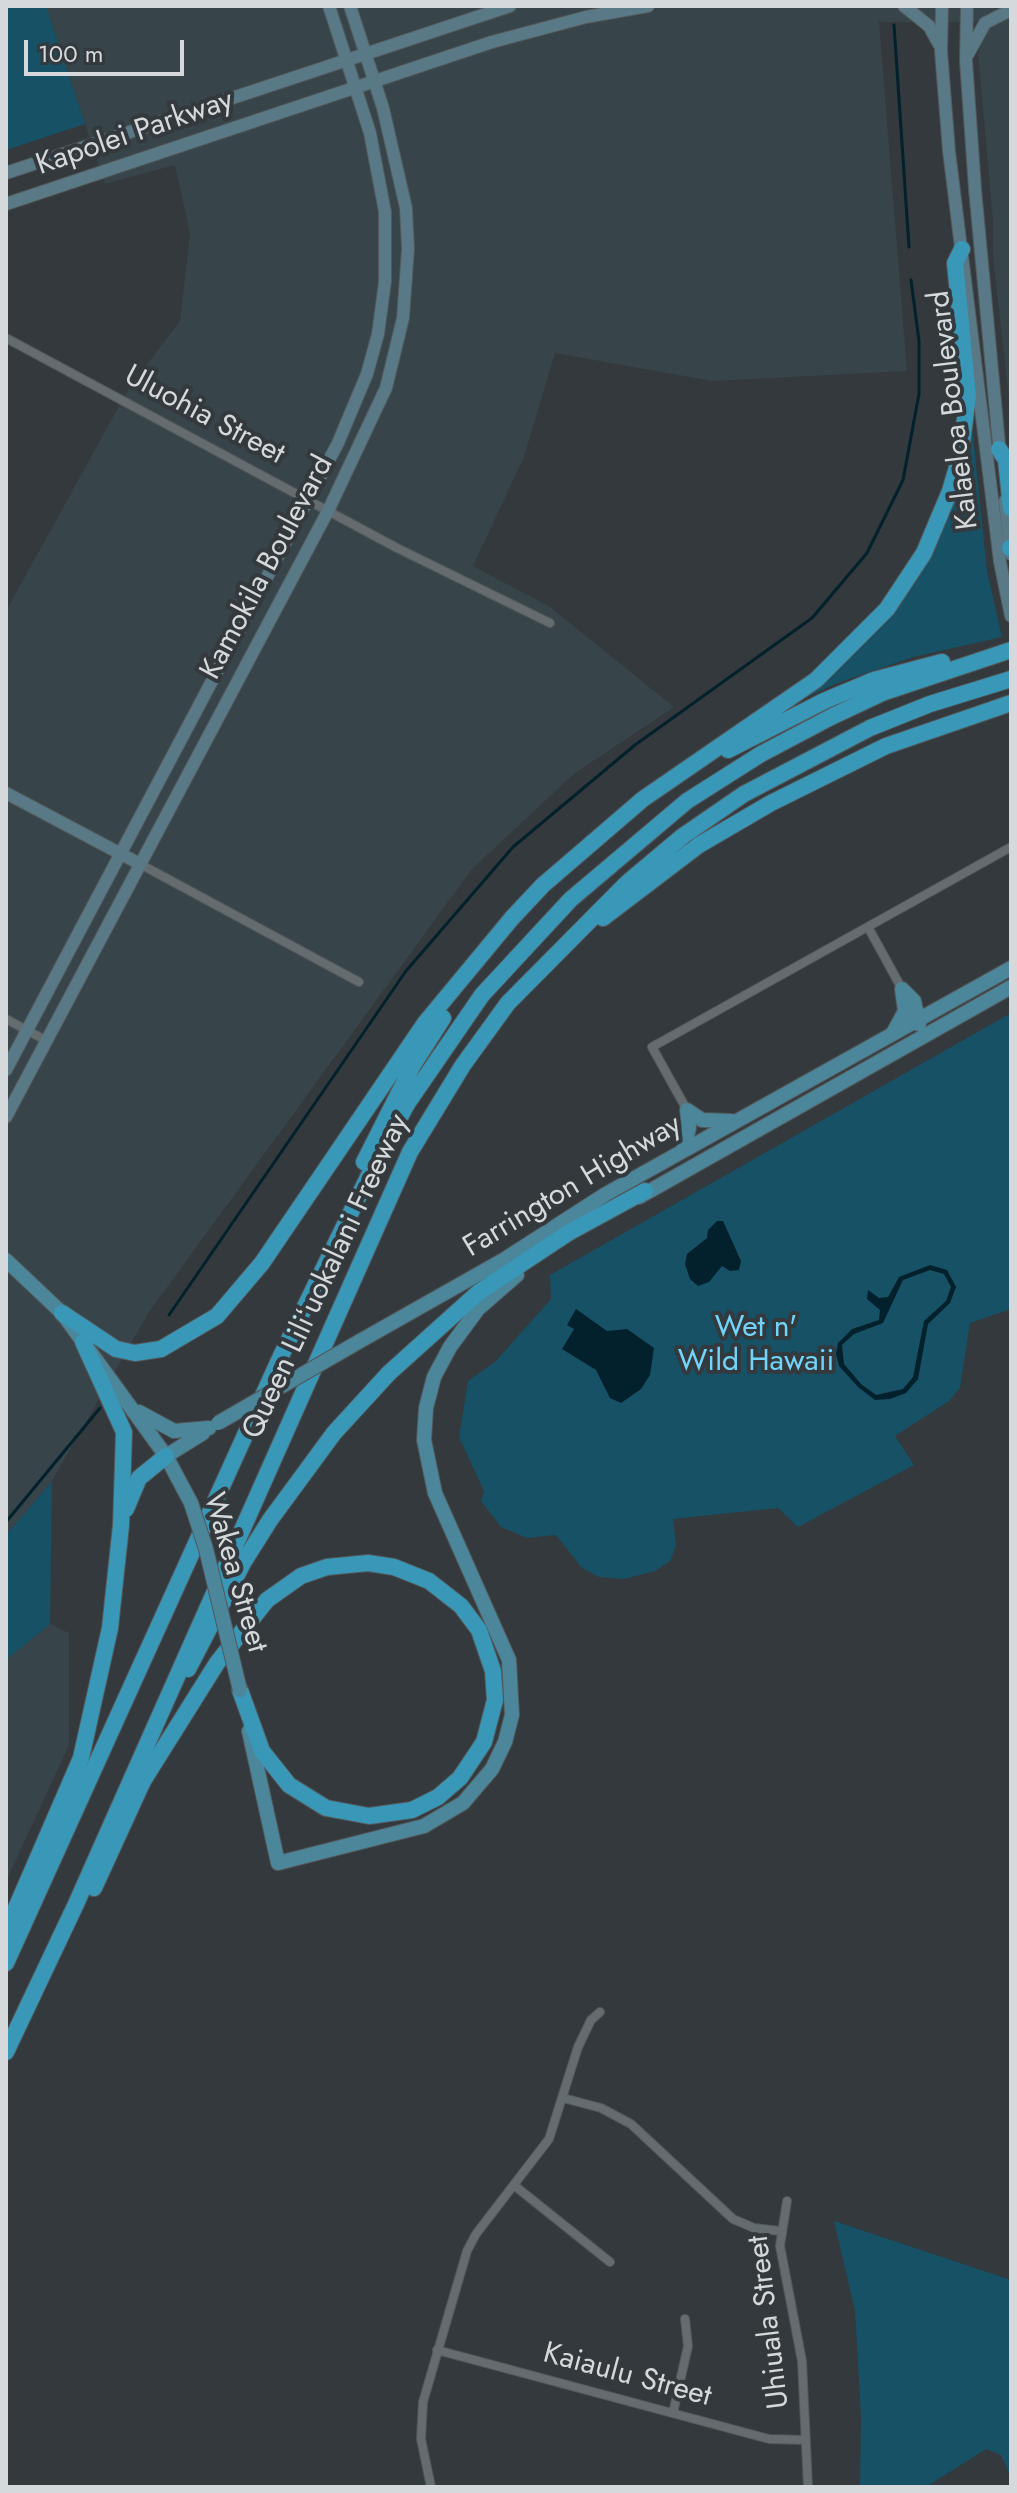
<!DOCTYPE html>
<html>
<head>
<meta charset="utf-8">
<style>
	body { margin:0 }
	#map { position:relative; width:1017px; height:2493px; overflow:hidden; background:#33393c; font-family:Jost,sans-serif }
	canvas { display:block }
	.frame { position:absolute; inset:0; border:8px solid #d5d9db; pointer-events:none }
	.scale { position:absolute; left:24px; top:40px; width:160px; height:36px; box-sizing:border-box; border:4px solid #d5d9db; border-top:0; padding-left:10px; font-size:24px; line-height:28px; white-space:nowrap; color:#d5d9db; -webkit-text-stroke:6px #33393c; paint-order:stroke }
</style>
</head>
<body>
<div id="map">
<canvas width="1017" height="2493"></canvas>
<div class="frame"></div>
<div class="scale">100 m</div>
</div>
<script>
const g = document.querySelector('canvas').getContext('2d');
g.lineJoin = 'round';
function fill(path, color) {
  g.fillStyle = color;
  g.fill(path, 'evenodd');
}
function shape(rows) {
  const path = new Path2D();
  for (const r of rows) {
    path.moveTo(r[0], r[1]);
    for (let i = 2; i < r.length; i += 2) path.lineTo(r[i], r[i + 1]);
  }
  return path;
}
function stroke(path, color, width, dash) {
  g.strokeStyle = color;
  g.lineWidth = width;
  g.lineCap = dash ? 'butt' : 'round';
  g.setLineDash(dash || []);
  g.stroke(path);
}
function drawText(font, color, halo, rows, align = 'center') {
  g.font = font + ' Jost,sans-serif';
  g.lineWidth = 8;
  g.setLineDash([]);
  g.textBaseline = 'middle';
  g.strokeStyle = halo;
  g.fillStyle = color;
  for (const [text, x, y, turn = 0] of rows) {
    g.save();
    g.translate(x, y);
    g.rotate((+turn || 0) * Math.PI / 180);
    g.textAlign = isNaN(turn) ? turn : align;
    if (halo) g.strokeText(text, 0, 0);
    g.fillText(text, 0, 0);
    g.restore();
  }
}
fill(shape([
	[46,6,1011,6,1011,416,993,258,993,221,978,53,981,39,989,28,1002,22,879,22,907,371,712,381,555,353,524,457,473,566,550,607,674,707,575,773,472,869,149,1312,52,1481,6,1535,6,611,129,388,180,321,190,234,175,165,105,184],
	[50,1624,69,1633,69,1745,6,1882,6,1660]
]), '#37444a');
fill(shape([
	[6,6,46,6,85,124,6,150],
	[971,417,987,571,1002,637,913,657,835,684,788,706,919,565],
	[1011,1013,1011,1309,970,1323,960,1388,949,1401,895,1436,914,1465,798,1527,778,1508,673,1519,676,1545,670,1561,655,1571,624,1579,599,1577,582,1568,556,1535,527,1538,501,1527,481,1501,484,1491,459,1437,468,1381,495,1362,551,1299,550,1275],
	[52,1481,50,1624,6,1660,6,1535],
	[834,2221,1011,2280,1011,2477,1001,2455,986,2449,926,2487,860,2487,861,2417,855,2311]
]), '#175165');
fill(shape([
	[717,1221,723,1221,741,1261,739,1270,730,1271,722,1266,709,1282,698,1286,690,1279,685,1264,687,1254,707,1238,708,1230],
	[930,1265,947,1270,956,1287,950,1303,928,1324,918,1379,906,1393,890,1399,875,1400,858,1387,839,1366,836,1354,838,1343,852,1329,879,1320,880,1310,867,1299,868,1290,879,1298,888,1297,899,1277],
	[930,1270,944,1274,951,1287,946,1301,924,1321,913,1377,903,1389,876,1395,861,1384,844,1364,842,1345,854,1334,883,1323,903,1280],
	[576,1309,607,1331,627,1329,654,1348,650,1375,641,1389,621,1403,610,1398,596,1370,562,1349,574,1329,567,1325]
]), '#02212c');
stroke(shape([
	[894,25,909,247],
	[169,1315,406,971,513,847,635,745,812,618,867,553,903,480,919,394,919,341,911,280],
	[6,1522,100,1408]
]), '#02212c', 3);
const street = shape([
	[6,338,397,548,550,623],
	[140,864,359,982],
	[868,927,902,989],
	[6,1019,47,1041],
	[687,1110,652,1047,1011,847],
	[563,2098,601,2108,631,2124,733,2219,754,2228,780,2231],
	[515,2186,610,2262],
	[787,2201,780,2246,802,2361,808,2487],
	[437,2350,769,2439,806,2440],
	[673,2413,688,2346,685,2319],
	[431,2487,421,2439,423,2402,467,2251,476,2234,549,2139,578,2047,591,2020,600,2012]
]);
const secondary = shape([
	[904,6,929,26,939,44],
	[942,6,941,51,949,151,1000,562,1011,616],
	[967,6,966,61,975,189,1000,455],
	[968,54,985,23,1011,10],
	[6,173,510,6],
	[6,204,492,42,586,17,648,6],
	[1005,501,1011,554],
	[6,793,140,864],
	[6,1070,338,443,367,374,378,334,385,282,385,212,370,133,329,6],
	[6,1117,328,511,386,388,403,318,408,249,406,208,383,108,350,6]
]);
const primary = shape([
	[902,989,914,1001,919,1024],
	[893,1033,905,1011,902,989],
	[687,1110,702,1120,731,1121],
	[683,1151,689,1128,687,1110],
	[639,1197,1011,987],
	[6,1260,62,1313,166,1456,191,1503],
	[360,1341,505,1259,606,1194,1011,968],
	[139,1412,174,1431,209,1428],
	[166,1456,203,1433],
	[249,1731,278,1863,424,1826,463,1803,492,1769,505,1742,512,1715,509,1660,435,1493,424,1440,426,1408,434,1377,450,1347,478,1309,517,1275]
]);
const highway = shape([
	[999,449,1006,460,1011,508],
	[1010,548,1011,548],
	[728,750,824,701,874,680,942,662],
	[603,918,699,845,771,803,886,746,1011,703],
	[364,1162,413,1065,443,1018],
	[62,1313,116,1349,135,1353,161,1349,217,1316,262,1263,425,1023,512,918,543,885,643,799,816,680,887,609,924,553,950,491,960,457,968,396,955,263,962,249],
	[126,1509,139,1478,166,1456],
	[188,1669,243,1563,270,1520,334,1433,389,1373,479,1292,568,1233,645,1191],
	[94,1888,143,1781,217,1663,267,1600,301,1576,327,1567,368,1563,394,1567,429,1581,461,1606,479,1630,493,1671,495,1700,484,1742,460,1778,438,1797,412,1810,369,1816,326,1808,289,1785,262,1751,240,1690],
	[6,1931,81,1758,110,1628,121,1525,124,1432,83,1342],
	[6,1963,280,1358,370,1173,407,1104,482,995,571,899,687,801,761,754,831,717,882,693,1011,650],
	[6,2052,76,1904,410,1152,463,1065,508,1003,627,883,683,836,744,794,870,728,930,704,1011,679]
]);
stroke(street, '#52585a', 10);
stroke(secondary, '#52585a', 14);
stroke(primary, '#52585a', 16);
stroke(highway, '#52585a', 18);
stroke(street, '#656c6f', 8);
stroke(secondary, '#587985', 12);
stroke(primary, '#4b869b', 14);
stroke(highway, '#3997b8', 16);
const primaryBridge = shape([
	[218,1423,360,1341],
	[191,1503,206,1549,240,1690]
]);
stroke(primaryBridge, '#52585a', 16, []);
stroke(primaryBridge, '#4b869b', 14);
drawText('30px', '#d5d9db', '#33393c', [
	["Kapolei Parkway",135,134,-19],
	["Kalaeloa Boulevard",955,410,-97],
	["Uluohia Street",204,416,28],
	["Kamokila Boulevard",268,568,-62],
	["Farrington Highway",573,1187,-31],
	["Queen Liliʻuokalani Freeway",327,1277,-65],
	["Wakea Street",234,1573,74],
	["Uhiuala Street",770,2322,-97],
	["Kaiaulu Street",627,2376,15]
]);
drawText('30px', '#71d4f9', '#33393c', [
	["Wet n'",756,1329],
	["Wild Hawaii",756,1363]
]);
</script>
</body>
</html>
